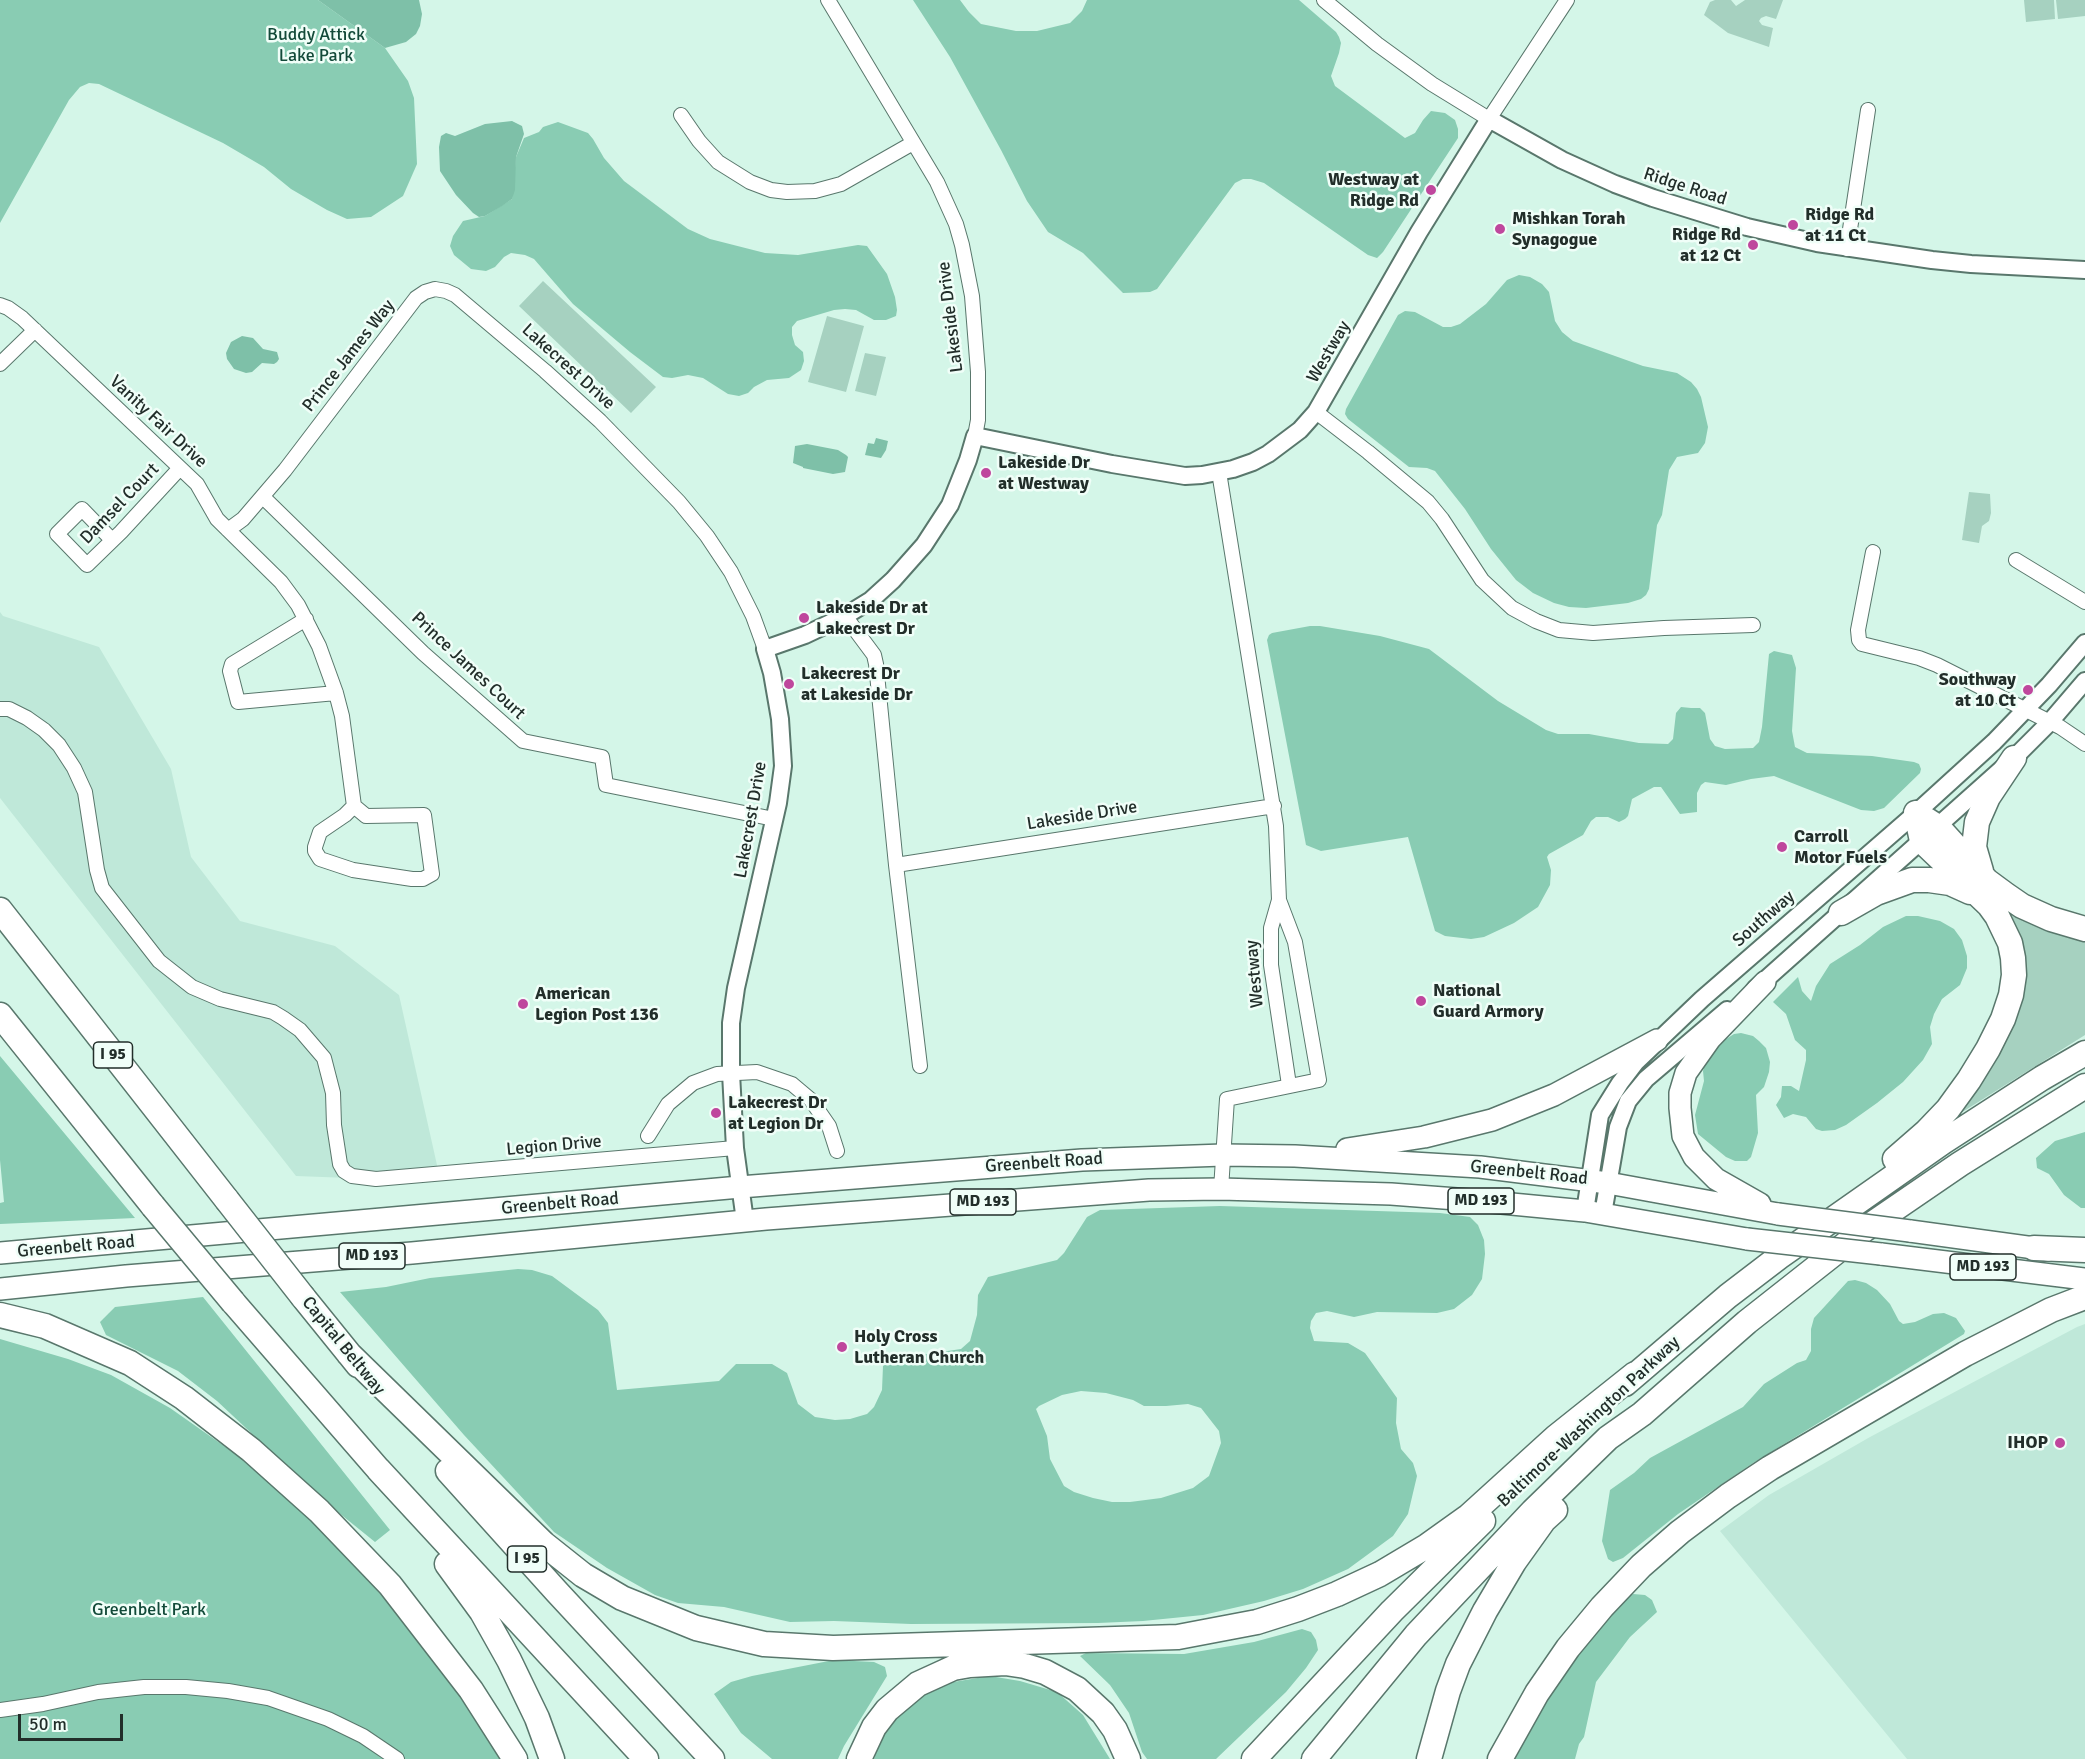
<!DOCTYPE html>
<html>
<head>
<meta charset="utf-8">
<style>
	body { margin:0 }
	#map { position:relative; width:2085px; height:1759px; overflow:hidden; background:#d4f6e8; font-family:Signika,sans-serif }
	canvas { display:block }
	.scale { position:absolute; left:18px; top:1714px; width:105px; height:27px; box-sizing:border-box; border:3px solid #222e2a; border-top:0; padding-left:8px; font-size:18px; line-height:21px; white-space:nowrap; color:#222e2a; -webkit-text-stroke:4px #f0fef8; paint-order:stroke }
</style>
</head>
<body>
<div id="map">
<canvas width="2085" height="1759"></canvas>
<div class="scale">50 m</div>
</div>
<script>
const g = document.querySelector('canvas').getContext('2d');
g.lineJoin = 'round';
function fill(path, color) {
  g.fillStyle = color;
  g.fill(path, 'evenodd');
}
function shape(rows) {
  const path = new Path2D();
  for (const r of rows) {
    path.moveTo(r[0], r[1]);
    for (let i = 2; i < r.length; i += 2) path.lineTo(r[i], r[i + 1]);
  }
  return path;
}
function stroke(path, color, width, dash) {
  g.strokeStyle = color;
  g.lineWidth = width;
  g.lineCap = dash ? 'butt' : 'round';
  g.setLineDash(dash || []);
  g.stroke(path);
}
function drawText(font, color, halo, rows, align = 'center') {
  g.font = font + ' Signika,sans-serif';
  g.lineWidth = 5;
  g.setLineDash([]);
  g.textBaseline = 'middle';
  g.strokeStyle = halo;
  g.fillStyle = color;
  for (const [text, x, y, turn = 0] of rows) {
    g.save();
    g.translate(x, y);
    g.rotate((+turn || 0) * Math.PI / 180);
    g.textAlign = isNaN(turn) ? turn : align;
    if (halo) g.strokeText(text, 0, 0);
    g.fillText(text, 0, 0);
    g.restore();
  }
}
fill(shape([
	[0,612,3,616,99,647,171,769,191,857,240,921,335,946,399,995,439,1174,376,1179,296,1176,0,798],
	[2085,1324,2085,1759,1907,1759,1720,1531,1769,1495,1870,1437,2077,1327]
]), '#bfe8d9');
fill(shape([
	[1715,0,1731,0,1736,6,1745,0,1783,0,1776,19,1766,16,1761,18,1759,21,1762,25,1773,28,1769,47,1728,33,1704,15,1710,2],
	[2024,0,2054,0,2055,19,2026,22],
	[2056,0,2085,0,2085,16,2058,19],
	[543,281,656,387,631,413,519,306],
	[827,316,864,326,846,392,808,382],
	[865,353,886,357,876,396,855,391],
	[1969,492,1990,494,1991,513,1989,521,1982,526,1979,543,1962,540],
	[1939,845,2085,935,2085,1035,1948,1121,2018,960]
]), '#a6d1c0');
fill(shape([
	[0,0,318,0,385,48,408,81,414,98,417,164,403,196,371,217,347,219,327,210,291,189,264,167,223,143,99,84,89,83,80,87,69,100,0,223],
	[913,0,960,0,969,12,981,24,1016,31,1037,31,1070,23,1082,11,1087,0,1299,0,1336,32,1339,37,1341,43,1339,53,1331,76,1335,86,1405,138,1415,133,1423,120,1431,111,1445,113,1455,120,1458,129,1458,138,1383,252,1377,258,1368,255,1264,183,1251,179,1243,179,1235,183,1157,289,1150,292,1123,293,1083,253,1048,232,1027,201,1001,150,950,57],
	[558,122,588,133,593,139,604,158,624,181,688,229,710,239,765,253,798,255,858,245,867,246,887,274,895,297,897,310,896,316,886,320,874,320,856,310,845,309,834,310,797,321,792,327,792,335,795,345,803,352,804,361,801,370,789,378,767,380,754,387,748,393,739,396,728,394,703,378,688,375,672,378,663,377,630,352,573,304,534,259,525,255,511,253,504,257,495,267,486,271,471,269,454,255,450,246,453,236,463,221,485,216,512,199,516,157,524,138,539,132,543,127],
	[1519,275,1530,277,1542,284,1549,292,1555,321,1562,332,1573,341,1643,366,1677,373,1691,382,1697,389,1701,397,1708,427,1705,443,1698,453,1677,457,1669,470,1662,515,1657,525,1649,589,1646,595,1641,599,1628,603,1586,608,1569,607,1554,603,1533,593,1516,580,1491,549,1465,509,1435,471,1427,468,1409,467,1348,419,1345,414,1346,409,1398,315,1405,311,1415,312,1443,327,1451,327,1460,324,1486,304,1507,280],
	[1310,626,1320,626,1380,636,1429,649,1498,701,1546,730,1558,734,1589,734,1639,743,1668,744,1673,739,1676,713,1681,707,1691,708,1700,708,1705,713,1710,739,1715,746,1725,749,1753,748,1759,742,1762,727,1769,654,1774,651,1792,655,1796,668,1792,731,1795,747,1807,753,1872,756,1914,762,1919,764,1921,769,1920,773,1884,808,1874,811,1861,810,1774,776,1751,779,1726,785,1705,782,1701,785,1697,793,1697,812,1680,814,1661,787,1654,787,1632,799,1628,816,1625,819,1619,822,1608,817,1596,817,1591,821,1583,835,1549,854,1547,857,1551,870,1550,885,1538,907,1514,923,1484,937,1471,939,1445,936,1435,931,1408,837,1321,851,1306,845,1267,640,1269,635,1272,633],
	[1906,916,1918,916,1940,921,1954,929,1962,940,1967,956,1967,968,1960,985,1942,999,1934,1014,1930,1027,1932,1044,1923,1060,1903,1082,1877,1103,1846,1125,1835,1130,1822,1131,1816,1129,1806,1117,1793,1114,1784,1118,1776,1105,1781,1097,1782,1086,1791,1086,1799,1091,1806,1060,1806,1050,1795,1040,1786,1014,1773,1002,1798,977,1802,991,1811,1001,1816,986,1830,964,1860,945,1883,927],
	[1741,1033,1753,1036,1759,1041,1766,1048,1770,1062,1769,1072,1764,1087,1756,1095,1758,1133,1751,1157,1747,1161,1735,1161,1726,1157,1698,1134,1695,1115,1704,1081,1703,1071,1705,1064,1711,1055,1723,1041,1734,1034],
	[0,1056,135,1218,0,1224,0,1203,4,1202,0,1160],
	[2085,1132,2085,1208,2081,1208,2064,1195,2049,1174,2037,1168,2036,1158,2055,1141],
	[1220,1206,1440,1213,1470,1217,1478,1225,1484,1240,1485,1254,1482,1279,1472,1295,1454,1309,1437,1313,1377,1312,1354,1317,1327,1311,1316,1313,1311,1321,1310,1328,1314,1341,1348,1343,1365,1353,1397,1398,1396,1423,1401,1449,1413,1463,1417,1476,1408,1514,1393,1536,1348,1569,1303,1589,1264,1601,1203,1615,1143,1621,1098,1623,911,1624,834,1621,790,1622,724,1607,678,1603,655,1595,607,1568,554,1532,464,1435,340,1292,386,1287,430,1278,518,1269,532,1270,552,1276,598,1310,608,1323,617,1390,719,1381,736,1364,772,1364,787,1373,798,1404,815,1417,835,1420,850,1419,867,1414,874,1407,882,1390,883,1366,887,1360,961,1349,970,1341,977,1315,978,1295,988,1277,1057,1260,1064,1253,1087,1217,1100,1210],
	[1081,1391,1106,1393,1133,1400,1144,1406,1166,1406,1188,1404,1201,1408,1219,1431,1221,1443,1209,1476,1193,1488,1161,1498,1130,1502,1112,1502,1093,1498,1074,1492,1064,1486,1050,1459,1047,1436,1036,1409,1039,1406,1062,1395],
	[1855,1280,1866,1283,1877,1290,1890,1304,1899,1321,1903,1324,1915,1322,1933,1314,1944,1313,1956,1318,1965,1331,1964,1334,1753,1463,1678,1514,1623,1558,1613,1562,1608,1559,1602,1541,1610,1490,1634,1473,1650,1458,1743,1407,1764,1384,1797,1363,1806,1360,1811,1351,1811,1329,1814,1318,1848,1281],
	[203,1297,390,1530,375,1542,323,1500,217,1401,178,1371,106,1335,100,1322,115,1307],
	[0,1339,68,1359,111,1375,170,1408,254,1467,310,1518,365,1576,424,1644,480,1723,502,1759,0,1759],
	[1633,1594,1645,1595,1652,1600,1657,1612,1630,1637,1596,1682,1584,1737,1579,1744,1575,1759,1500,1759,1537,1693,1625,1599],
	[1302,1629,1311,1632,1316,1640,1318,1650,1306,1668,1286,1692,1216,1759,1147,1759,1142,1752,1129,1713,1110,1685,1080,1656,1086,1653,1184,1654,1254,1642],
	[834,1660,874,1662,885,1667,887,1676,844,1746,838,1759,772,1759,741,1733,714,1694,731,1682,752,1676],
	[990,1676,1020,1681,1057,1692,1083,1715,1110,1759,874,1759,879,1740,899,1713,920,1697,947,1683]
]), '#89ccb3');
fill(shape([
	[318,0,419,0,422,14,420,26,416,34,406,42,385,48],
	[512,121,522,126,524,134,516,157,515,190,512,199,502,206,485,216,479,217,473,213,456,195,440,171,439,147,441,136,446,133,455,136,485,124],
	[242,336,253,338,263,349,277,352,279,359,277,362,274,364,262,363,252,372,246,373,234,369,227,359,226,353,231,342],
	[876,438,888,441,886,450,881,458,865,455,868,443,874,444],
	[807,444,838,450,846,455,848,457,845,472,833,474,803,468,803,467,793,463,795,446]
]), '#7ec0a8');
const minor = shape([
	[828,0,937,182,956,224,962,245,972,296,978,372,978,420,975,436],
	[1324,0,1377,44,1432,84,1489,119,1567,0],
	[681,115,699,141,718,162,750,182,771,190,787,192,815,191,841,184,913,143],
	[1847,249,1868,110],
	[0,305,8,308,22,318,197,484,217,519,281,582,298,605,319,646,336,693,342,716,354,806,345,815,320,832,315,847,315,851,320,859,353,870,412,879,423,879,432,874,424,815,366,816,354,806],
	[0,364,35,330],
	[1316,412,1368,452,1428,502,1442,519,1482,580,1512,608,1536,621,1559,630,1593,633,1664,628,1753,625],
	[1219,472,1276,826,1279,900,1271,928,1271,965,1289,1085],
	[263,497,423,653,523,741,602,757,606,785,774,819],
	[228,530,243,519,285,470,416,298,425,292,435,289,446,291,455,295,545,371,600,421,679,502,707,536,731,572,753,616,765,649],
	[112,540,82,509,57,534,87,565,121,532,180,468],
	[1873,552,1858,630,1859,640,1862,644,1919,658,1937,665,2060,727,2085,744],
	[2016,560,2085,602],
	[845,616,874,655,876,664,896,865,920,1066],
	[306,619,232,664,230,671,238,702,336,693],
	[0,709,9,709,27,718,44,730,59,745,74,768,85,792,97,870,102,888,159,961,192,987,220,999,273,1012,283,1018,300,1030,324,1058,333,1093,334,1125,340,1164,344,1171,352,1176,376,1179,735,1148],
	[896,865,1274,806],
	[648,1136,668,1104,693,1083,717,1074,757,1072,792,1084,811,1100,829,1126,837,1151],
	[1221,1189,1227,1099,1319,1080,1295,942,1279,900],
	[0,1710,43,1704,98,1692,144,1687,186,1687,228,1691,268,1698,328,1719,363,1736,397,1759]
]);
const tertiary = shape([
	[1755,989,2014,758,2049,723,2085,681],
	[1585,1211,1600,1115,1620,1083,1636,1062,1702,999,1916,813,1994,742,2049,685,2085,643],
	[1603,1214,1618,1127,1628,1101,1646,1079,1727,1010],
	[745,1221,735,1148,731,1073,731,1023,736,988,778,803,783,766,780,719,772,673,765,649,805,635,845,616,871,600,893,580,924,545,950,505,968,460,975,436,1112,464,1185,476,1202,475,1233,469,1253,462,1268,454,1300,430,1316,412,1419,232,1489,119,1562,160,1615,184,1653,198,1747,227,1817,243,1932,260,1971,264,2085,270]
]);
const primary = shape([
	[1347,1149,1424,1137,1492,1120,1554,1095,1657,1040],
	[1760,1204,1716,1179,1694,1157,1683,1136,1680,1108,1680,1093,1686,1073,1710,1039,1765,982],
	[1910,1231,2049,1250],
	[0,1253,740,1187,1082,1160,1223,1155,1295,1156,1480,1167,1608,1183,1778,1214],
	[1881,1254,2085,1279],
	[0,1289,126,1276,412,1253,766,1219,1149,1190,1221,1189,1391,1194,1470,1200,1585,1211,1747,1239]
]);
const motorway = shape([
	[1916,813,1938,827,1987,881,2006,895,2022,906,2051,919,2085,929],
	[1981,871,1974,847,1977,822,1988,797,2014,758],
	[0,910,227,1200],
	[1841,913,1876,893,1912,880,1929,880,1950,883,1970,892],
	[0,1015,153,1206],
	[1895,1159,1926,1132,1948,1109,1969,1080,1988,1049,2003,1019,2011,995,2014,975,2013,958,2010,943,1997,916,1989,905,1922,841,1916,813],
	[2034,1248,2085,1250],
	[303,1297,358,1365],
	[233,1302,378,1469,646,1759],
	[0,1315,45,1326,130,1363,184,1398,251,1450,319,1511,390,1585,471,1690,515,1759],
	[349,1354,544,1544,583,1575,622,1598,696,1628,764,1644,833,1648,1178,1637,1257,1622,1298,1609,1337,1594,1380,1574,1427,1546,1469,1516,1556,1437,1635,1374],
	[1625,1384,1728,1296,1779,1257,1943,1142,2042,1078,2085,1053],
	[448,1471,557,1592,712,1759],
	[447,1564,482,1612,509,1660,537,1718,552,1759],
	[859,1759,874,1727,887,1710,918,1684,953,1668,970,1665,1005,1663,1025,1666,1045,1672,1077,1689,1103,1713,1115,1730,1128,1759],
	[1254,1759,1392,1611,1483,1521],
	[1314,1759,1416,1635,1533,1511,1608,1438,1642,1414,1747,1322,1865,1229,1960,1164,2085,1086],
	[1429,1759,1448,1691,1458,1664,1485,1611,1514,1562,1544,1520,1555,1510],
	[1500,1759,1537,1693,1568,1648,1602,1607,1641,1566,1680,1532,1728,1496,1770,1468,1965,1354,2051,1310,2085,1297]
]);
stroke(minor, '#59776c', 16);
stroke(tertiary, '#59776c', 20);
stroke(primary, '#59776c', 24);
stroke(motorway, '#59776c', 27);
stroke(minor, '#fff', 14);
stroke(tertiary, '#fff', 16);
stroke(primary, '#fff', 21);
stroke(motorway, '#fff', 24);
const primaryBridge = shape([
	[1778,1214,1910,1231],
	[1747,1239,1881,1254]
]);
const motorwayBridge = shape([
	[227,1200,303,1297],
	[153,1206,233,1302]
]);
stroke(primaryBridge, '#59776c', 24, []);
stroke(motorwayBridge, '#59776c', 27, []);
stroke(primaryBridge, '#fff', 21);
stroke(motorwayBridge, '#fff', 24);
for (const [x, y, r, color] of [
	[1431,190,6,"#bf479d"],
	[1793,225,6,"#bf479d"],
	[1500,229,6,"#bf479d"],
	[1753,245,6,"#bf479d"],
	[986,473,6,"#bf479d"],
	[804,618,6,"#bf479d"],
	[789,684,6,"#bf479d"],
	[2028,690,6,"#bf479d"],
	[1782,847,6,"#bf479d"],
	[1421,1001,6,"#bf479d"],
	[523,1004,6,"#bf479d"],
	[716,1113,6,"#bf479d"],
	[842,1347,6,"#bf479d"],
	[2060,1443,6,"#bf479d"]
]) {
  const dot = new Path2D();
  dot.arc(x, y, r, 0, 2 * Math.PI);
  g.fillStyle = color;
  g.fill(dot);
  stroke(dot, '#f0fef8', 2);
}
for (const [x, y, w] of [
	[113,1055,39],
	[1481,1201,66],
	[983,1202,66],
	[372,1256,66],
	[1983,1267,66],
	[527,1559,39]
]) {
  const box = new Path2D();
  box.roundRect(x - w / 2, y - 13, w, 26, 4.5);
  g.fillStyle = '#f0fef8';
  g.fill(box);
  stroke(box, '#222e2a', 1.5);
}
drawText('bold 16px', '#222e2a', null, [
	["I 95",113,1055],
	["MD 193",1481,1201],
	["MD 193",983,1202],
	["MD 193",372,1256],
	["MD 193",1983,1267],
	["I 95",527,1559]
]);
drawText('18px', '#124a39', '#f0fef8', [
	["Buddy Attick",316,35],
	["Lake Park",316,56],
	["Greenbelt Park",149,1610]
]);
drawText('bold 18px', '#222e2a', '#f0fef8', [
	["Westway at",1419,180,"right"],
	["Ridge Rd",1419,201,"right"],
	["Ridge Rd",1805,215],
	["at 11 Ct",1805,236],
	["Mishkan Torah",1512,219],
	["Synagogue",1512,240],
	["Ridge Rd",1741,235,"right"],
	["at 12 Ct",1741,256,"right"],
	["Lakeside Dr",998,463],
	["at Westway",998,484],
	["Lakeside Dr at",816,608],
	["Lakecrest Dr",816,629],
	["Lakecrest Dr",801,674],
	["at Lakeside Dr",801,695],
	["Southway",2016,680,"right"],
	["at 10 Ct",2016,701,"right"],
	["Carroll",1794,837],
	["Motor Fuels",1794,858],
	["National",1433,991],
	["Guard Armory",1433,1012],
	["American",535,994],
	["Legion Post 136",535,1015],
	["Lakecrest Dr",728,1103],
	["at Legion Dr",728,1124],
	["Holy Cross",854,1337],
	["Lutheran Church",854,1358],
	["IHOP",2048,1443,"right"]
], 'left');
drawText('18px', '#222e2a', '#f0fef8', [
	["Ridge Road",1685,187,18],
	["Lakeside Drive",951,317,-97],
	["Westway",1329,352,-60],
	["Prince James Way",349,356,-52],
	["Lakecrest Drive",568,367,42],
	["Vanity Fair Drive",158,422,43],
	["Damsel Court",120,504,-46],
	["Prince James Court",468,666,43],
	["Lakeside Drive",1082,816,-9],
	["Lakecrest Drive",751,820,-80],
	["Southway",1764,919,-41],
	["Westway",1255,974,-95],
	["Legion Drive",554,1146,-5],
	["Greenbelt Road",1044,1163,-4],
	["Greenbelt Road",1529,1173,6],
	["Greenbelt Road",560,1204,-5],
	["Greenbelt Road",76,1247,-5],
	["Capital Beltway",343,1346,51],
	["Baltimore-Washington Parkway",1589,1422,-43]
]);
</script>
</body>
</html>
